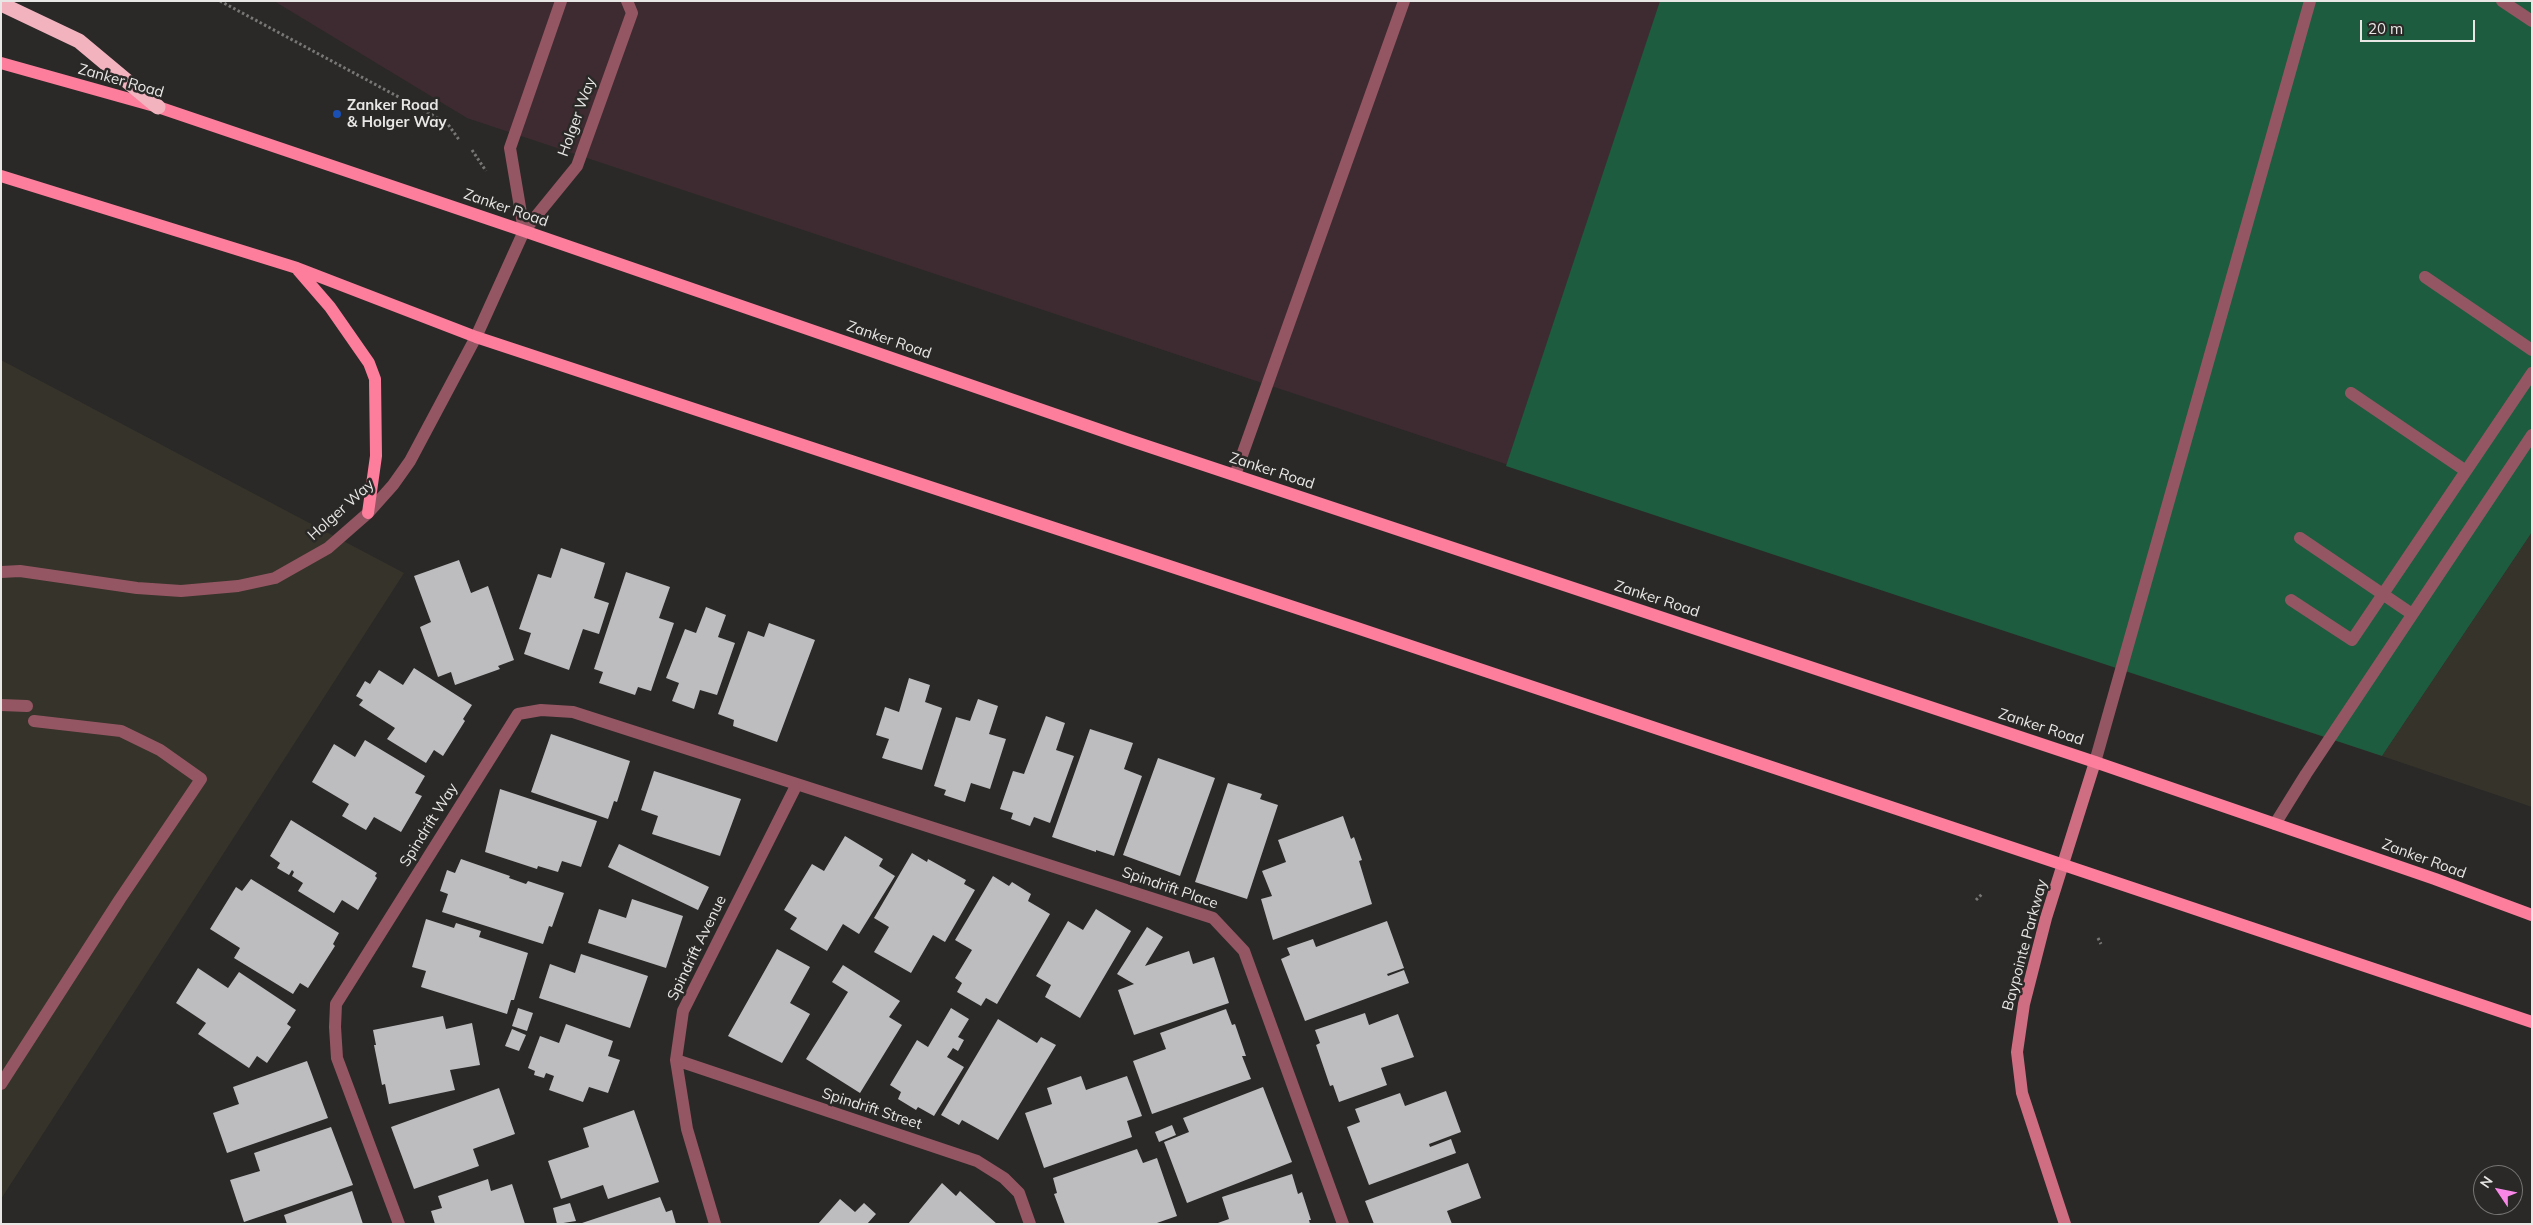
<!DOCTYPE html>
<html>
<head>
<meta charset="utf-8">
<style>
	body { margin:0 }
	#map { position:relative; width:2533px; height:1225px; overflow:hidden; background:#2a2927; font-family:Mulish,sans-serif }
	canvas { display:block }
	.frame { position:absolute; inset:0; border:2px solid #e8e7e6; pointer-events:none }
	.north { position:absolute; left:2473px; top:1165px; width:50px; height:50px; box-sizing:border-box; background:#2a2927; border:1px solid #767573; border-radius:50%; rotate:304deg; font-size:14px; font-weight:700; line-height:20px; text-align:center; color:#e8e7e6 }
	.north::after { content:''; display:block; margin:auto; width:18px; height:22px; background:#f987e8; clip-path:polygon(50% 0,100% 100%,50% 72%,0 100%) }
	.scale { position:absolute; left:2360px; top:20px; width:115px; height:22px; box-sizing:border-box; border:2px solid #e8e7e6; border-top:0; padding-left:6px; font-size:15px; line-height:18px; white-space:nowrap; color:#e8e7e6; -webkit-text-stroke:4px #2a2927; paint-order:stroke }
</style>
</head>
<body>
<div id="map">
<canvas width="2533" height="1225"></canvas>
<div class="frame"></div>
<div class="north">N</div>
<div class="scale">20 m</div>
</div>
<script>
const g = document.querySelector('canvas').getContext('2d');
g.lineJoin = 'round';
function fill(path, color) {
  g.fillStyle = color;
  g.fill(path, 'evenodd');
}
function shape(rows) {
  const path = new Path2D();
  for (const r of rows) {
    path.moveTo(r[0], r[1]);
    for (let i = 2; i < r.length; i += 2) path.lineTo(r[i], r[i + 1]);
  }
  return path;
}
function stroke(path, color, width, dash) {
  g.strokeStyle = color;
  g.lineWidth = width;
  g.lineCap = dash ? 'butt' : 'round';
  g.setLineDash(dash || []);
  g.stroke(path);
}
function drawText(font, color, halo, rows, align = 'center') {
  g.font = font + ' Mulish,sans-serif';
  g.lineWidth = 5;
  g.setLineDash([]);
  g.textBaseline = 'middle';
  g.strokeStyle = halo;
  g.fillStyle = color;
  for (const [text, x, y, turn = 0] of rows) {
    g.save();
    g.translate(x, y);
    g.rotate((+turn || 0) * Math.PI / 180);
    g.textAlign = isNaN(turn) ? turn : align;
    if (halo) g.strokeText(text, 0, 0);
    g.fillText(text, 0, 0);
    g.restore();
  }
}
fill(shape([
	[1,360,404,573,1,1199],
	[2532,532,2532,807,2382,756]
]), '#35332a');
fill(shape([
	[274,1,2532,1,2532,532,2382,756,467,118]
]), '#3e2b31');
fill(shape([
	[1660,1,2532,1,2532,532,2382,756,1506,466]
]), '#1d5c3e');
fill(shape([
	[561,548,605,563,594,598,609,603,599,634,583,629,569,670,524,654,531,633,519,629,538,574,551,578],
	[459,560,471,593,488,586,514,660,498,666,500,669,455,685,451,672,438,677,420,627,431,622,414,576],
	[626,572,670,587,659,618,674,623,651,691,638,687,635,695,599,683,603,672,594,669],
	[706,607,726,615,718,637,735,643,717,695,700,690,694,709,672,701,679,683,666,678,685,629,696,633],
	[769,623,815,640,777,742,733,726,734,720,718,714,748,631,764,637],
	[414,668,472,705,463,719,465,721,443,756,434,750,426,763,387,739,395,728,359,705,363,700,356,696,365,681,370,684,379,670,403,685],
	[909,678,930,685,925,702,942,708,922,770,882,758,889,739,876,735,885,707,899,712],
	[978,699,998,706,989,734,1006,739,990,789,971,783,965,802,944,795,946,790,934,786,956,717,970,721],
	[1046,716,1065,723,1056,750,1074,756,1050,823,1034,817,1030,826,1011,819,1013,813,1000,809,1013,771,1024,774],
	[1090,729,1133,743,1124,769,1142,776,1114,856,1096,850,1096,852,1052,837],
	[551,734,630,761,617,802,614,801,608,819,531,792],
	[365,740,425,776,415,793,422,796,401,832,374,817,366,830,342,816,349,804,312,782,334,744,355,757],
	[1158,758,1215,778,1180,876,1123,855],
	[654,771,741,799,720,856,652,834,658,816,641,810],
	[1228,783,1262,794,1260,799,1278,805,1247,899,1195,882],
	[500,789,597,821,581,867,562,861,558,872,538,866,537,869,485,852],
	[1343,816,1351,839,1354,837,1362,860,1359,861,1372,904,1273,940,1261,899,1272,896,1262,871,1286,862,1278,840],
	[291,820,377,873,375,876,377,878,358,910,342,900,334,913,298,891,303,883,292,876,294,872,292,870,289,875,277,868,280,863,270,856],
	[845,836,883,859,879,866,895,876,859,934,843,924,827,951,790,929,797,918,784,910,812,864,824,871],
	[619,844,709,887,698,910,608,867],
	[912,853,927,862,928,859,966,880,964,884,975,890,945,942,933,935,911,973,874,952,889,927,874,918],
	[461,859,510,876,509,878,526,884,528,881,564,893,552,927,549,926,543,944,442,912,448,894,440,891,447,870,455,873],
	[993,876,1009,886,1012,882,1031,894,1028,901,1050,914,997,1004,986,998,981,1006,957,992,962,983,955,978,972,950,955,940],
	[251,879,339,933,333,944,335,946,308,988,300,983,293,994,234,958,240,948,210,929,236,887,242,891],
	[632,899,683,916,666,968,588,943,599,909,626,918],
	[1096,909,1131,931,1080,1018,1045,997,1051,985,1036,976,1068,921,1083,930],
	[426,919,454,928,456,923,481,931,479,937,528,953,514,1000,511,1000,507,1014,421,987,426,971,412,967],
	[1387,921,1404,968,1387,974,1388,976,1404,970,1409,983,1305,1021,1281,959,1290,955,1287,948,1313,939,1316,947],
	[1147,927,1163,937,1145,966,1189,951,1193,964,1214,957,1229,1003,1134,1035,1118,990,1134,984,1117,974],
	[777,949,810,967,790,1003,810,1014,782,1063,728,1036],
	[581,954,648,976,630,1028,539,998,550,964,575,973],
	[843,965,900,1001,889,1017,902,1025,860,1093,806,1059,848,992,832,982],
	[198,968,228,988,239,972,296,1010,287,1024,291,1027,267,1063,257,1056,249,1068,198,1034,206,1023,176,1003],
	[518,1008,533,1013,527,1031,512,1026],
	[951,1008,969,1019,958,1037,964,1040,958,1051,953,1048,947,1057,964,1067,934,1116,918,1107,916,1110,898,1099,901,1092,890,1085,917,1040,928,1047],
	[1226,1009,1232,1025,1235,1024,1246,1056,1242,1056,1251,1079,1152,1114,1133,1061,1166,1049,1160,1033],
	[1365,1013,1369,1025,1398,1014,1414,1057,1381,1068,1387,1085,1339,1102,1333,1085,1330,1086,1316,1045,1320,1043,1315,1030],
	[443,1016,446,1029,472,1023,480,1065,450,1070,455,1090,389,1104,385,1084,382,1085,374,1045,376,1045,373,1030],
	[998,1019,1037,1043,1041,1037,1056,1045,998,1140,962,1120,959,1125,941,1115],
	[566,1024,613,1041,608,1056,620,1060,608,1093,589,1087,583,1102,549,1090,554,1076,546,1073,544,1078,534,1075,535,1071,528,1068,540,1036,559,1043],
	[512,1029,526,1035,519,1051,505,1046],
	[307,1061,328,1118,227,1153,213,1113,239,1104,233,1087],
	[1081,1076,1086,1090,1127,1076,1142,1116,1127,1121,1132,1137,1044,1168,1025,1113,1052,1104,1047,1088],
	[1263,1087,1292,1162,1187,1203,1164,1142,1189,1132,1183,1118],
	[499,1088,515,1134,473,1149,479,1166,414,1189,391,1127],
	[1446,1091,1461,1132,1429,1144,1430,1147,1451,1139,1456,1153,1369,1185,1347,1127,1360,1122,1355,1109,1400,1093,1405,1106],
	[634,1110,659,1182,608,1199,603,1185,561,1199,548,1161,589,1147,583,1128],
	[1172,1125,1176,1135,1159,1142,1155,1132],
	[331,1127,353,1185,244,1222,230,1180,260,1171,254,1153],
	[1137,1149,1143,1163,1157,1158,1177,1216,1154,1224,1065,1224,1054,1194,1057,1193,1053,1178],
	[1468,1163,1481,1198,1447,1211,1452,1224,1374,1224,1365,1201],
	[1292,1174,1298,1194,1302,1192,1311,1220,1309,1220,1310,1224,1215,1224,1229,1219,1222,1197],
	[488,1179,491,1191,512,1184,525,1224,435,1224,431,1211,442,1208,438,1196],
	[942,1183,956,1196,960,1191,997,1224,908,1224],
	[352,1191,363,1224,287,1224,284,1215],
	[660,1197,666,1212,672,1210,676,1224,579,1224],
	[840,1199,855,1212,864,1203,876,1214,867,1224,818,1224],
	[570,1203,576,1221,557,1224,553,1208]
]), '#bdbdc0');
stroke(shape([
	[220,1,447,123,460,141],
	[472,150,486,171],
	[1976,900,1982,894],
	[2098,938,2101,944]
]), '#787776', 3, [2.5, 2.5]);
stroke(shape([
	[2502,1,2532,21],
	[524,231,577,166,632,13,627,1],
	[524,231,510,148,561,1],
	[2425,277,2532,350],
	[2351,393,2466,471],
	[1235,475,1404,1],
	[2300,538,2412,614],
	[2291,600,2352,640,2532,373],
	[1,705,27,706],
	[2095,762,2310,1],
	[2275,824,2306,774,2532,435],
	[676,1060,977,1161,1004,1178,1019,1193,1030,1224],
	[1,1084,120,899,201,779,160,750,121,731,34,721],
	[399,1224,337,1058,335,1027,336,1004,518,714,541,710,573,712,1213,918,1244,951,1343,1224],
	[715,1224,687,1129,676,1060,683,1011,797,784]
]), '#945663', 12);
stroke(shape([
	[1,572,20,571,137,588,181,591,238,586,275,578,328,548,368,513,393,485,410,461,476,337,524,231]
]), '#945663', 12);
stroke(shape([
	[2065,1224,2022,1093,2017,1052,2024,1004,2046,918,2095,762]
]), '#cf6d83', 12);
stroke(shape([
	[1,63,158,107,524,231,1129,440,2095,762,2435,879,2532,915],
	[1,176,297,268,476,337,1357,628,2532,1022],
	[298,270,330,307,369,363,375,379,376,456,368,513]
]), '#fd7d9c', 12);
stroke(shape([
	[1,4,79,41,158,107]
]), '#f2b3bf', 15);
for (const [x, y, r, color] of [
	[337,114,5,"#1a4fb4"]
]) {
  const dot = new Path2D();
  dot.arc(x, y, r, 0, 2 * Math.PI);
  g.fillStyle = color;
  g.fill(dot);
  stroke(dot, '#2a2927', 2);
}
drawText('15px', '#e8e7e6', '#2a2927', [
	["Zanker Road",121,81,16],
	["Holger Way",577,117,-70],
	["Zanker Road",506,208,19],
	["Zanker Road",889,340,19],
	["Zanker Road",1272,471,18],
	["Holger Way",341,510,-42],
	["Zanker Road",1657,599,18],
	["Zanker Road",2041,727,18],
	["Spindrift Way",429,825,-58],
	["Zanker Road",2424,859,20],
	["Spindrift Place",1170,888,19],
	["Baypointe Parkway",2025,945,-75],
	["Spindrift Avenue",697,948,-64],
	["Spindrift Street",872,1109,18]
]);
drawText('bold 15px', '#e8e7e6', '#2a2927', [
	["Zanker Road",347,105],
	["& Holger Way",347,122]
], 'left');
</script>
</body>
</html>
